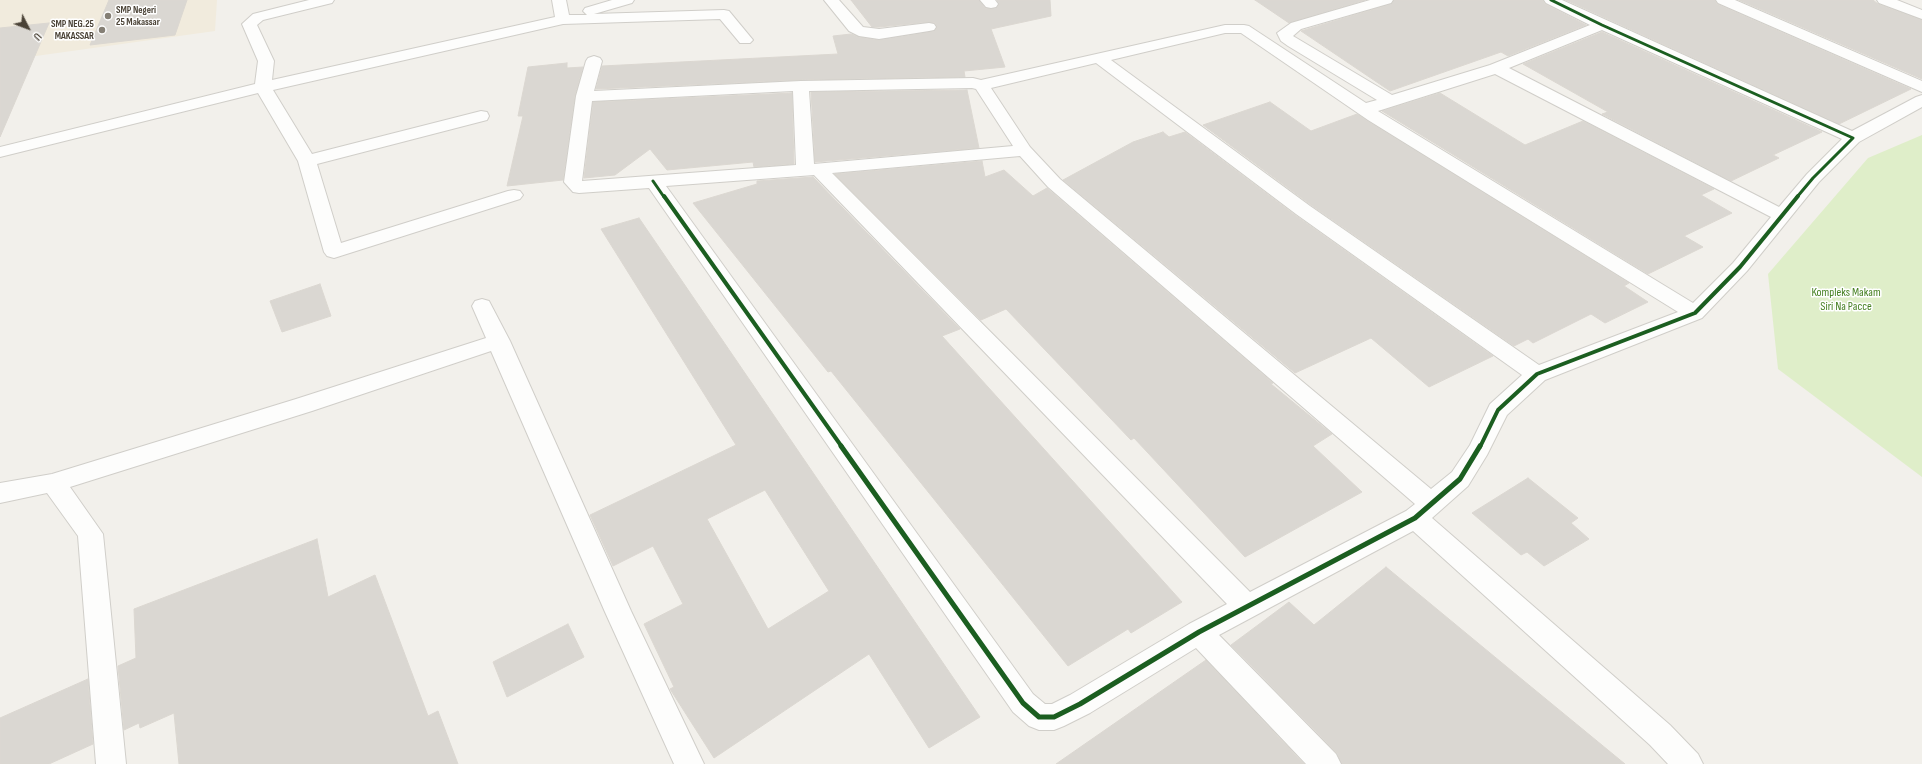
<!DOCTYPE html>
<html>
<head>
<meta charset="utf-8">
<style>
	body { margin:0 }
	#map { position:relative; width:1922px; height:764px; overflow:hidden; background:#f2f0eb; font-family:"Sofia Sans Condensed",sans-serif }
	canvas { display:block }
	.north { position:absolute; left:8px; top:8px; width:40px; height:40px; -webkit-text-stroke:3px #fff; paint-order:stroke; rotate:132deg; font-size:11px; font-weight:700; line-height:16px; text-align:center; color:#4a4236 }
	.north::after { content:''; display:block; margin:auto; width:14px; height:18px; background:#4a4236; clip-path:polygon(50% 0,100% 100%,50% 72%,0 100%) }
</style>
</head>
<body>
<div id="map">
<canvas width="1922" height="764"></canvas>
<div class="north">U</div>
</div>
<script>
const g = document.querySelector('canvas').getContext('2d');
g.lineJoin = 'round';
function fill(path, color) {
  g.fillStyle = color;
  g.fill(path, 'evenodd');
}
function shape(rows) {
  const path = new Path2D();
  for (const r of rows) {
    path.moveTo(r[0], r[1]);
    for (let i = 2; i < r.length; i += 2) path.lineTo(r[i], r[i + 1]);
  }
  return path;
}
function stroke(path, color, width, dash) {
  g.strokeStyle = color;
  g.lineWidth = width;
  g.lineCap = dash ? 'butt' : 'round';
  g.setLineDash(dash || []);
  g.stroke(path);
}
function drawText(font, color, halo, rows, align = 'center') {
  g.font = font + ' "Sofia Sans Condensed",sans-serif';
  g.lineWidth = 3;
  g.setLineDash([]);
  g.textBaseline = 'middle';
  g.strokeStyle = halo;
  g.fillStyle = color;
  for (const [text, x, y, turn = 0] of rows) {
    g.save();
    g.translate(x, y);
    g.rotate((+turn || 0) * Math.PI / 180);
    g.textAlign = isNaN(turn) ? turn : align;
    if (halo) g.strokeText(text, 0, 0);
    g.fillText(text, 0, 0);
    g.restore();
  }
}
fill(shape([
	[0,0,217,0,215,31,0,61]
]), '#f1ebdd');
fill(shape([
	[1922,135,1922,477,1778,369,1768,274,1868,158]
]), '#dfeec9');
const building = shape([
	[109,0,187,0,175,35,90,45,109,0],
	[851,0,979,0,985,8,991,9,996,8,999,5,997,0,1050,0,1051,16,991,29,1005,67,964,71,965,77,801,80,596,89,602,66,838,54,833,36,851,34,859,37,879,40,934,31,937,28,935,23,929,22,879,27,872,27,851,0],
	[1255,0,1365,0,1289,23,1255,0],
	[1394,0,1543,0,1545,4,1586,25,1508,56,1501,52,1390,91,1301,31,1391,4,1394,0],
	[1566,0,1715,0,1717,4,1911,89,1839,124,1566,0],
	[1739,0,1873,0,1878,4,1922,20,1922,79,1739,0],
	[49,23,0,137,0,28,49,23],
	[1602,32,1822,132,1773,155,1779,158,1731,181,1602,114,1608,112,1523,64,1602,32],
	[567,63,567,68,583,67,575,96,563,180,507,186,523,116,518,116,528,67,567,63],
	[967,90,979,148,815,162,811,92,967,90],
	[792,93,794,164,754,167,753,162,667,170,650,149,615,175,584,178,593,102,792,93],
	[1440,93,1525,145,1583,121,1714,189,1701,195,1732,213,1684,236,1703,247,1648,274,1382,111,1440,93],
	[1270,102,1311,131,1357,114,1629,283,1624,286,1648,302,1605,323,1591,314,1533,343,1528,339,1514,346,1311,205,1203,125,1270,102],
	[1163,132,1169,137,1185,132,1295,215,1493,356,1429,387,1371,338,1295,373,1063,180,1133,142,1163,132],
	[982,161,985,177,1004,170,1033,196,1047,188,1273,383,1271,384,1332,434,1313,446,1362,492,1245,557,1134,438,1131,440,1006,309,981,320,835,174,982,161],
	[813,177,960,329,942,336,1182,602,1131,633,1128,629,1068,666,831,371,828,372,693,203,757,184,757,181,813,177],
	[639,218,980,717,929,748,869,654,714,758,670,689,674,687,644,624,683,604,653,546,613,566,590,515,736,445,601,229,639,218],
	[765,490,829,591,768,629,707,519,765,490],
	[320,284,331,316,282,332,270,301,320,284],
	[1528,478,1578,518,1571,523,1589,539,1544,566,1527,552,1521,555,1472,513,1528,478],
	[317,539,328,597,375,575,428,716,438,711,458,764,179,764,174,713,140,728,139,723,124,730,118,666,136,658,134,609,317,539],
	[1386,567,1507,667,1625,764,1342,764,1337,753,1231,645,1289,602,1314,625,1386,567],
	[568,624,584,657,507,697,493,662,568,624],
	[1206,660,1304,764,1056,764,1206,660],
	[88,679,93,744,49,764,0,764,0,718,88,679]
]);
fill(building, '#dad7d2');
stroke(building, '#dbd7d1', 1);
const street = shape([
	[309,0,334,0,332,3,263,20,257,25,274,61,272,80,555,17,552,0,566,0,569,15,587,15,583,11,585,8,612,0,634,0,632,3,594,14,724,10,729,11,753,40,750,43,740,43,720,19,563,24,273,90,312,154,481,111,487,112,489,116,487,120,317,164,341,243,508,191,514,190,520,191,523,195,520,199,334,258,327,256,324,252,298,161,258,93,0,157,0,147,255,84,258,61,242,24,253,14,309,0],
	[824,0,839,0,863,27,879,29,929,23,934,24,936,27,934,30,929,31,879,39,859,36,849,31,824,0],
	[980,0,995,0,998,4,996,7,991,8,986,7,980,0],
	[1370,0,1393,0,1391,3,1301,29,1293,36,1392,95,1490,65,1590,25,1546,3,1544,0,1562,0,1852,131,1916,97,1922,95,1922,107,1859,142,1819,182,1747,271,1702,318,1545,380,1507,415,1487,455,1468,486,1432,518,1670,725,1698,754,1703,764,1668,764,1650,745,1413,531,1219,635,1336,754,1341,764,1306,764,1196,648,1090,713,1064,726,1054,730,1039,730,1029,726,1013,712,649,188,579,193,573,192,564,182,576,96,586,61,588,58,594,56,600,58,602,61,594,91,801,81,973,78,981,80,1225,25,1244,25,1249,26,1366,103,1377,100,1288,46,1281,41,1277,33,1291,23,1370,0],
	[1602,30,1842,139,1807,174,1779,207,1509,68,1602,30],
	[1225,33,1241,33,1368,120,1678,312,1539,365,1310,206,1111,60,1225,33],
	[1096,63,1296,214,1522,375,1490,404,1470,445,1452,472,1431,489,1060,179,1030,147,991,88,1096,63],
	[1495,74,1771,217,1733,263,1693,303,1378,111,1495,74],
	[972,88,976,89,1013,146,814,164,809,91,972,88],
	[793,91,796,165,582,181,592,101,793,91],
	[1020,156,1048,187,1415,504,1406,511,1250,592,832,173,1020,156],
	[814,175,1227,604,1189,624,1070,695,1052,704,1045,704,1033,694,666,186,814,175],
	[1716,0,1735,0,1922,81,1922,92,1718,3,1716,0],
	[1877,0,1897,0,1922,10,1922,19,1879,3,1877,0],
	[482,299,489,301,510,341,631,611,704,764,674,764,605,612,491,351,312,411,70,487,103,534,126,764,96,764,78,536,47,493,0,503,0,483,52,474,296,399,486,338,472,306,475,301,482,299]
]);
stroke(street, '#d0cec9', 2);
fill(street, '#fdfdfc');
stroke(shape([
	[1551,0,1602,25,1853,138,1813,178,1797,197],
	[653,181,664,197]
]), '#1b5e20', 3);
stroke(shape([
	[664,196,842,447],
	[1480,447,1498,410,1537,374,1695,313,1740,267,1798,196]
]), '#1b5e20', 4);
stroke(shape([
	[841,446,1023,703,1039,717,1054,717,1080,704,1199,632,1415,518,1460,479,1480,446]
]), '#1b5e20', 5);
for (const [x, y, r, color] of [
	[108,16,4,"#857f75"],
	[102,30,4,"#857f75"]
]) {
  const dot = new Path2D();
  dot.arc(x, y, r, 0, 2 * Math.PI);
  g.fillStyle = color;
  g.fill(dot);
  stroke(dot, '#fff', 1.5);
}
drawText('bold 10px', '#4a4236', '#fff', [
	["SMP Negeri",116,10],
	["25 Makassar",116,22],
	["SMP NEG.25",94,24,"right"],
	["MAKASSAR",94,36,"right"]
], 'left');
drawText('12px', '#478123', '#fff', [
	["Kompleks Makam",1846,293],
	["Siri Na Pacce",1846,307]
]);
</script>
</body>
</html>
